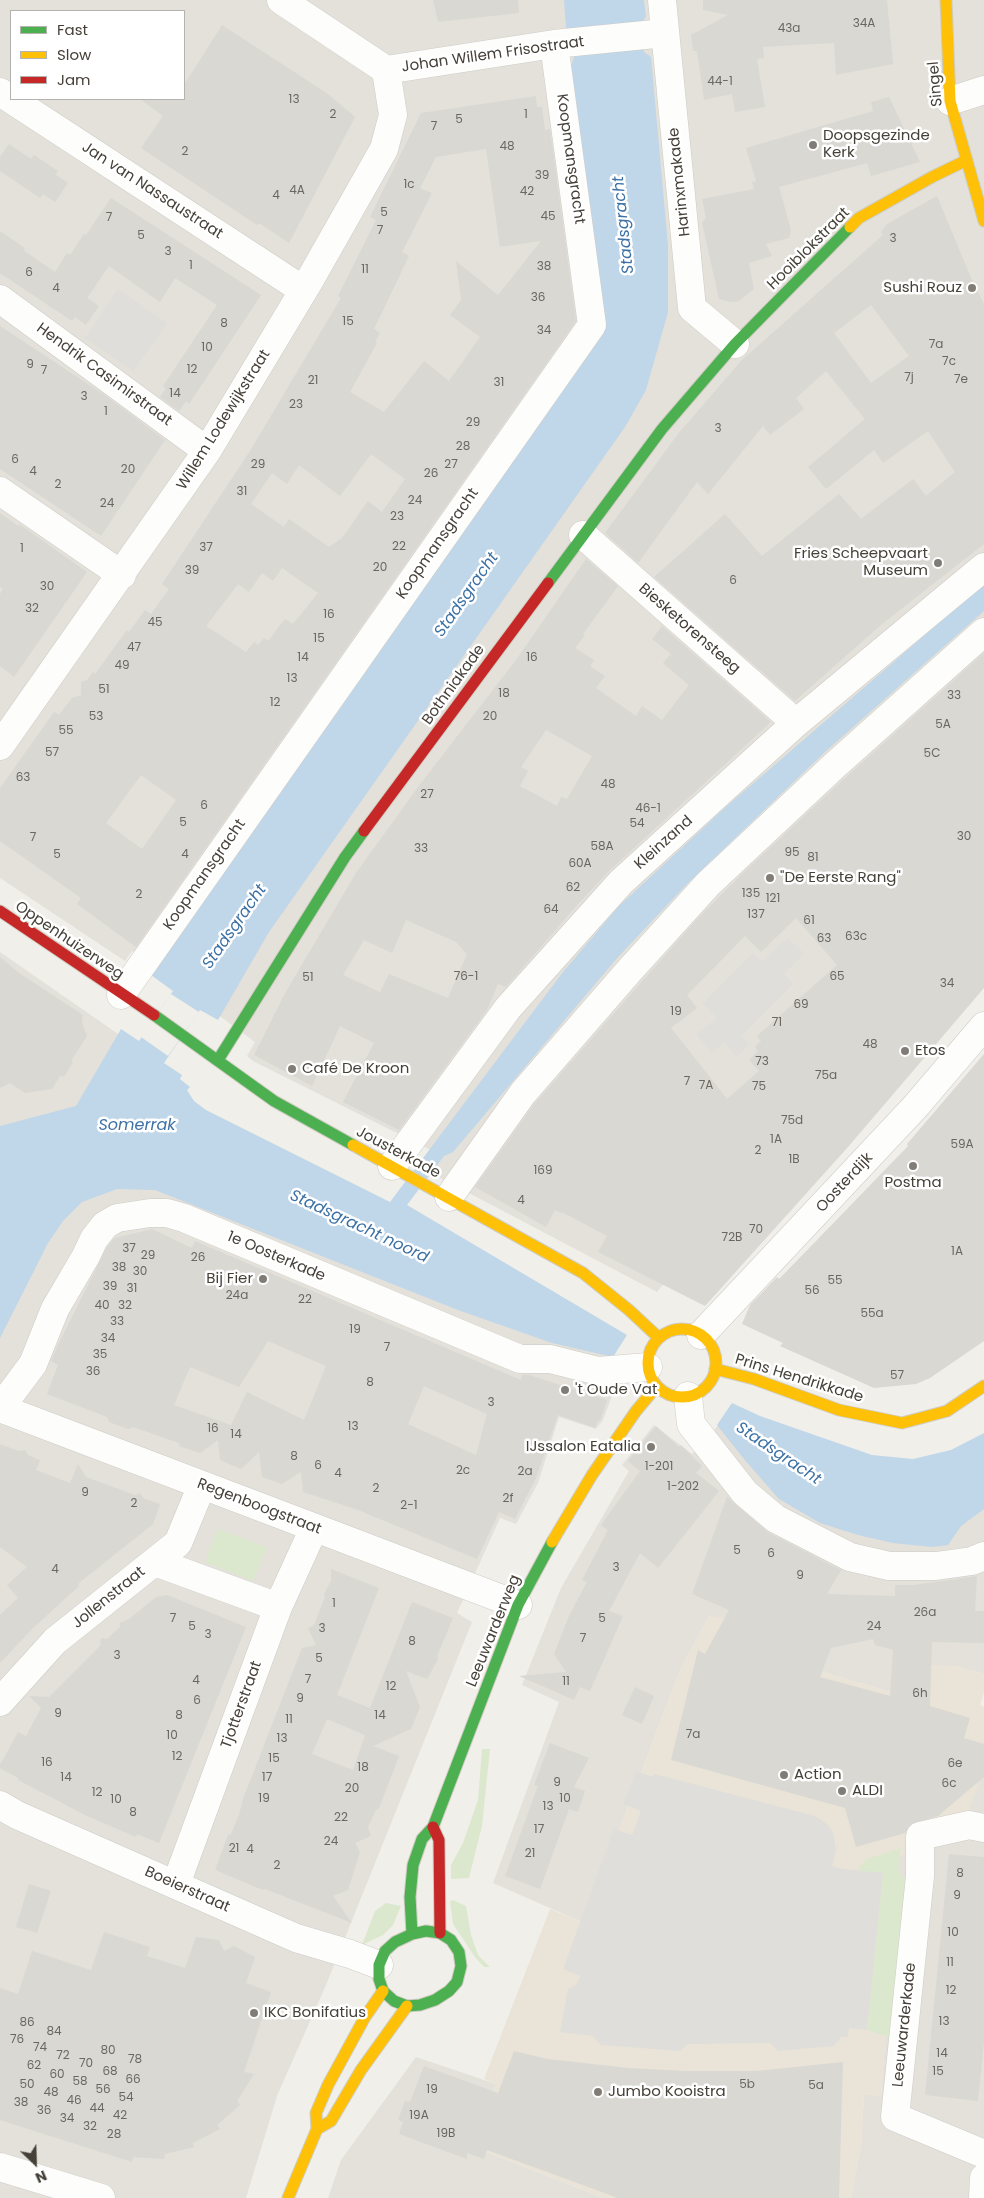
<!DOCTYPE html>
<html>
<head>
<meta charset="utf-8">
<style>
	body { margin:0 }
	#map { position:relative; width:984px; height:2198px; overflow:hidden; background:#f0efea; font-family:Poppins,sans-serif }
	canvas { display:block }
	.legend { position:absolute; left:10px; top:10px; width:175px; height:90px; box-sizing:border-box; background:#fff; border:1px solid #b5b3af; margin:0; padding:6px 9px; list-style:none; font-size:15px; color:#454038 }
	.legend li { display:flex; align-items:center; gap:10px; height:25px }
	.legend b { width:25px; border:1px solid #b5b3af }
	.north { position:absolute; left:10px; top:2138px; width:50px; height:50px; -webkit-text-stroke:4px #fff; paint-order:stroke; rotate:156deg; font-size:14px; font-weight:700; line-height:20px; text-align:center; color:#454038 }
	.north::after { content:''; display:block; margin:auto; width:18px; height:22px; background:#454038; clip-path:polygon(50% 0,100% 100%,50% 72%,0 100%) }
</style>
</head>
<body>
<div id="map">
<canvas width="984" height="2198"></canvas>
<ul class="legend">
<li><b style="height:6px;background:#4caf50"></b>Fast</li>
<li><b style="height:6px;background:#ffc107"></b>Slow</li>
<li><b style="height:6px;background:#c62828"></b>Jam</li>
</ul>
<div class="north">N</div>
</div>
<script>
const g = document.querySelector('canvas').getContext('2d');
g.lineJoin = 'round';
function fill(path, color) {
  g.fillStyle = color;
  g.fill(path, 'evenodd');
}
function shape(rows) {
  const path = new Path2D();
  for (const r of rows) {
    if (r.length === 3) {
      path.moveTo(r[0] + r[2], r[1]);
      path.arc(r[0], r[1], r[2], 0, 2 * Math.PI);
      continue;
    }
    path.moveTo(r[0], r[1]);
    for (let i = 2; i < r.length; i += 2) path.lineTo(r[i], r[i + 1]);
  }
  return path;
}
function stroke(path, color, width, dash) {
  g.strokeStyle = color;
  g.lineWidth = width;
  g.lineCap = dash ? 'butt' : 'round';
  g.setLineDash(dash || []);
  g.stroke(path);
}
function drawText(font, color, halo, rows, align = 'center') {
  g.font = font + ' Poppins,sans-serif';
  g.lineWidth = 5;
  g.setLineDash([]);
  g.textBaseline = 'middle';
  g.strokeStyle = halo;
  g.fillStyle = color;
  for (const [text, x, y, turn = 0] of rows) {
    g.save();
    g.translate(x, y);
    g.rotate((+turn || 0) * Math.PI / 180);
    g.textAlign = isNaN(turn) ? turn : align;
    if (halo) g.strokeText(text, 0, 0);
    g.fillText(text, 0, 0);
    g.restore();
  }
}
fill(shape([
	[0,0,576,0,614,337,163,974,132,951,125,961,0,878],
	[11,11,184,11,184,99,11,99],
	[634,0,984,0,984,879,657,1292,429,1172,443,1156,253,1061,247,1056,255,1042,213,1011,544,526],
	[0,952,131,1043,86,1114,0,1141],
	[127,1173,611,1351,604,1392,612,1396,603,1420,596,1429,559,1417,538,1483,516,1524,500,1518,457,1613,472,1622,326,1985,277,2096,246,2198,0,2198,0,1309,51,1213],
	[722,1421,984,1504,984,1674,955,1666,905,1696,819,1671,709,1616,680,1670,584,1923,493,1883,559,1702,522,1685,561,1588,629,1471,622,1465,654,1425,692,1454],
	[984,1765,984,2198,851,2198,861,2145,864,2094,881,2096,886,2028,891,1860],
	[416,2057,496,2084,473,2147,604,2198,328,2198,341,2160]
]), '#e3e1d9');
fill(shape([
	[709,1616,727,1618,819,1671,905,1696,910,1664,955,1666,984,1674,984,1692,980,1705,984,1707,984,1765,961,1835,891,1860,886,2028,881,2097,864,2094,861,2145,851,2198,604,2198,473,2147,496,2084,484,2079,550,1909,584,1923,680,1670]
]), '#eae4d8');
fill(shape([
	[218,1529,267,1547,253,1581,205,1562],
	[482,1749,490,1749,482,1826,469,1878,451,1879,451,1865,463,1843,478,1800],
	[901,1848,898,1870,911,1889,892,2038,867,2030,883,1873,859,1871,860,1866,867,1859],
	[453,1900,466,1906,471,1935,478,1955,490,1967,484,1967,475,1957,453,1924,450,1901],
	[386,1903,401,1906,393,1925,383,1935,362,1945,375,1911]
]), '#dce8cd');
fill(shape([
	[118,289,167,323,133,371,85,338],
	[787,938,804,953,784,974,793,984,741,1036,749,1045,736,1057,724,1042,712,1053,696,1034,717,1018,703,1003,753,953,762,962],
	[636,1771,653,1777,655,1774,815,1816,827,1824,833,1832,836,1850,832,1866,843,1869,883,1873,867,2030,849,2028,848,2037,841,2037,834,2046,778,2051,770,2043,688,2044,680,2051,601,2045,593,2036,560,2032,568,1989,576,1985,580,1976,563,1969,614,1829,632,1835,641,1811,623,1804]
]), '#dfdeda');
fill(shape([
	[564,0,644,0,646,17,641,23,644,52,651,57,668,246,668,312,646,390,625,427,269,932,218,1020,200,1010,164,1063,182,1075,180,1079,190,1087,187,1090,194,1101,206,1110,390,1202,563,972,619,906,727,806,984,584,984,611,825,752,688,883,618,957,453,1152,444,1156,407,1205,627,1335,626,1336,730,1404,732,1403,760,1416,872,1455,913,1459,951,1450,984,1433,984,1509,961,1526,948,1545,933,1547,893,1543,858,1535,820,1523,779,1499,744,1459,717,1425,718,1423,614,1355,613,1357,552,1343,458,1310,155,1190,117,1189,82,1202,63,1221,48,1243,0,1338,0,1126,76,1106,121,1029,139,1041,141,1038,173,991,151,975,358,683,603,328,571,66,574,57,571,34,566,28]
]), '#c0d6e9');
fill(shape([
	[171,994,199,1012,168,1056,141,1037],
	[627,1335,732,1403,717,1425,613,1357]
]), '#f0efea');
fill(shape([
	[433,0,518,0,519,13,438,22],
	[703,0,887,0,893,64,836,75,834,43,763,47,764,58,757,59,765,107,735,112,732,94,704,100,697,51,693,51,691,35,728,15,703,10],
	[222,25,328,94,355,117,289,243,259,223,257,225,141,148,163,116,140,99,184,99,184,85],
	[536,96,537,107,542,107,545,130,550,129,576,321,136,947,77,904,81,898,0,841,0,788,54,712,59,715,72,698,81,695,81,682,87,680,93,672,95,674,127,630,129,632,145,610,151,614,169,589,162,584,250,451,341,298,338,296,376,220,370,217,421,113],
	[486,149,500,247,541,241,498,295,456,261,461,300,450,315,480,337,449,381,424,361,384,412,350,392,377,343,375,342,380,333,374,329,409,256,402,252,432,193,420,188,436,157],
	[371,454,405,479,382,512,368,501,342,538,329,547,289,519,284,527,251,504,272,473,287,484,299,465,340,496],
	[282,568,318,593,293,624,285,619,268,641,264,638,258,645,254,642,246,652,206,626,238,584,249,592,262,573,273,581],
	[141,775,176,800,142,849,106,823],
	[889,97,920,162,871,176,867,163,779,187,791,230,789,238,766,244,772,256,749,263,754,289,739,301,730,302,719,299,702,223,706,218,702,199,754,189,752,182,756,181,746,148,873,111,871,102],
	[9,144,31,159,34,155,58,171,56,175,68,183,55,202,43,194,40,198,0,171,0,157],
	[937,196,971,278,984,304,984,544,882,624,795,701,654,577,725,514,762,556,839,494,861,519,913,479,926,496,955,472,928,431,883,463,874,450,826,489,808,467,865,419,826,371,796,398,804,409,770,435,763,426,708,494,697,482,638,563,605,533,678,434,742,360,883,235,881,232,887,224],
	[871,305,909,356,871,383,834,333],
	[111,198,261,295,189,404,186,401,179,411,160,397,166,388,163,386,217,305,175,278,160,302,109,266,87,298,99,306,86,325,75,317,72,321,0,273,0,231,25,248,23,250,55,272,67,253,70,255,84,234,86,235],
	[0,326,106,396,165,440,101,536,0,469],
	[0,513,18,526,19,524,87,572,14,677,0,666,0,594,3,589,0,587],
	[586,559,618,586,583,634,585,635,575,648,594,660,590,666,605,676,596,688,636,716,642,706,662,720,689,685,663,663,671,654,652,639,662,626,771,722,610,870,578,904,506,987,498,984,487,1010,399,1130,343,1102,374,1043,340,1026,312,1086,254,1055,284,995,356,873,418,787,516,660],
	[546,730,592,756,567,799,561,797,557,806,520,786,528,771,521,767],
	[406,920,456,942,467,954,448,998,389,974,380,992,343,975,364,940,392,953],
	[984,653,984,988,848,1147,705,1306,598,1252,607,1236,562,1212,561,1213,555,1210,546,1227,475,1187,535,1103,698,918,745,871,845,778],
	[796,918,837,965,757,1036,761,1041,755,1047,758,1051,749,1060,759,1071,727,1099,671,1028,697,1008,687,995,745,936,761,952],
	[0,957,19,973,83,1015,82,1023,87,1036,71,1061,73,1062,64,1077,60,1076,52,1089,25,1093,10,1083,0,1088],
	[984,1054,984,1341,930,1378,916,1384,874,1388,780,1346,783,1343,742,1324,750,1305,777,1277,779,1279,818,1239,908,1146,907,1144],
	[152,1229,192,1248,195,1241,521,1380,522,1375,529,1375,607,1400,600,1421,598,1420,595,1428,558,1415,536,1478,515,1519,499,1512,477,1559,358,1510,303,1492,301,1472,282,1484,262,1477,259,1452,241,1469,220,1460,218,1440,200,1453,179,1446,179,1443,133,1427,128,1429,109,1422,107,1417,47,1394,58,1365,51,1361,57,1347,107,1247,115,1238],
	[268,1341,326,1366,304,1420,247,1392,231,1425,174,1405,190,1367,239,1387],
	[424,1386,487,1414,476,1455,408,1424],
	[656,1426,679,1447,681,1445,702,1466,696,1473,719,1491,658,1568,640,1553,609,1611,623,1616,594,1682,590,1691,580,1687,574,1700,519,1676,566,1672,554,1654,569,1616,587,1582,582,1580,608,1530,601,1525,640,1471,628,1461],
	[0,1444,19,1451,25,1450,28,1455,40,1460,36,1470,70,1483,78,1464,86,1477,135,1495,140,1493,143,1498,160,1504,153,1524,79,1583,78,1587,33,1628,0,1663,0,1615,18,1598,7,1585,27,1567,0,1547],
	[727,1497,769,1533,841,1570,827,1594,895,1596,895,1585,914,1585,977,1576,975,1611,984,1611,984,1643,932,1642,930,1706,970,1718,964,1738,984,1744,984,1777,938,1816,911,1824,905,1833,856,1847,845,1808,671,1760,698,1650,705,1654,729,1610,692,1594],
	[873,1639,875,1645,893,1650,890,1696,820,1677,831,1648],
	[331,1569,379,1588,337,1695,370,1708,412,1602,453,1618,437,1656,438,1659,427,1679,406,1671,420,1707,411,1729,373,1746,399,1756,379,1808,376,1810,368,1827,371,1836,355,1843,360,1852,348,1890,333,1896,352,1923,265,1889,263,1890,215,1870,228,1835,231,1834,239,1815,243,1799,302,1648,316,1645,308,1628,314,1625,325,1597,324,1594,331,1581],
	[327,1719,365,1735,353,1770,312,1754],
	[167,1595,246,1627,159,1843,137,1834,136,1837,87,1816,18,1780,18,1778,0,1768,0,1765,18,1732,26,1736,41,1708,29,1696,49,1697,100,1646,101,1638,107,1639,120,1627,120,1623,129,1619,156,1597],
	[635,1687,654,1696,642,1724,622,1715],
	[550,1743,589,1758,574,1787,585,1791,578,1812,569,1809,540,1889,505,1876,538,1786,534,1785],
	[949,1854,984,1857,984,2042,978,2101,925,2095],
	[29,1884,51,1891,37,1933,16,1927],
	[104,1932,150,1947,147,1956,185,1968,196,1937,219,1940,224,1951,234,1946,255,1957,246,1983,271,1992,244,2072,254,2074,237,2101,240,2105,217,2125,220,2129,193,2143,194,2147,165,2154,164,2159,133,2157,132,2162,0,2120,0,1988,18,1994,32,1951,91,1970],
	[514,2051,548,2059,628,2068,685,2071,756,2071,843,2062,839,2198,618,2198,487,2150,484,2159,467,2153,467,2159,399,2134,403,2122,398,2120,405,2101,410,2102,424,2066,498,2093]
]), '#d9d8d3');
const street = shape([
	[281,0,386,70,554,44,665,33],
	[662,0,692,308,735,344],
	[0,92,303,290],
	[950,101,984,90],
	[0,299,207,451],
	[0,491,122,575],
	[583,535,796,723],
	[0,746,207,451,308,283,384,149,393,115,386,70],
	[121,995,592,325,554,44],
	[392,1166,508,1008,621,882,796,723,984,567],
	[449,1197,523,1093,629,971,708,884,834,766,984,632],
	[701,1335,915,1107,984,1026],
	[688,1396,691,1424,745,1493,776,1519,850,1557,889,1566,936,1566,972,1561,984,1556],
	[0,1408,33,1364,55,1309,86,1256,94,1239,105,1225,117,1218,150,1213,167,1213,184,1218,520,1359,550,1359,598,1371,648,1367],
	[0,1408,518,1605],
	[155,1562,278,1607],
	[0,1702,55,1641,178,1543,202,1485],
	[0,1805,17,1815,296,1938,350,1954,379,1965],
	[984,1828,969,1825,920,1836,920,1876,895,2117,984,2154],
	[176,1884,278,1607,314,1528],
	[0,2167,101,2198],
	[983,2198,984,2178]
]);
const fast = shape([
	[548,583,662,429,735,344,850,227],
	[154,1015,274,1101,353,1145],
	[218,1060,345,857,364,831],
	[426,1931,440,1933,451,1940,459,1952,461,1966,457,1982,449,1991,435,2000,420,2005,407,2006,394,2001,383,1991,379,1979,379,1965,385,1951,395,1942,412,1934,426,1931],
	[412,1934,410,1897,413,1865,422,1839,433,1827,518,1605,552,1542]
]);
const slow = shape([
	[946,0,950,101,984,221],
	[850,227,859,218,932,177,967,160],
	[353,1145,583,1273,629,1310,659,1338],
	[682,1363,34],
	[715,1369,754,1379,839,1410,902,1423,947,1411,984,1386],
	[552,1542,592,1475,636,1411,657,1386],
	[317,2129,331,2121,361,2070,407,2006],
	[288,2198,317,2129,316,2113,328,2085,365,2017,383,1991]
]);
const jam = shape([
	[364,831,548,583],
	[0,911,154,1015],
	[433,1827,439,1840,440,1933]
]);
stroke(street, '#ceccc8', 29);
stroke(fast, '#ceccc2', 13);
stroke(slow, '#ceccc2', 13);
stroke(jam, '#ceccc2', 13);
stroke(street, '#fdfdfc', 28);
stroke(fast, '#4caf50', 11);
stroke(slow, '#ffc107', 11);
stroke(jam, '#c62828', 11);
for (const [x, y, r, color] of [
	[813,145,5,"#817d76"],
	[972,288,5,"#817d76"],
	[938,563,5,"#817d76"],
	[770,878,5,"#817d76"],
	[905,1051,5,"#817d76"],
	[292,1069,5,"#817d76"],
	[913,1166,5,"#817d76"],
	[263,1279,5,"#817d76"],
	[565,1390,5,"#817d76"],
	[651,1447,5,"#817d76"],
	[784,1775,5,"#817d76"],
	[842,1791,5,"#817d76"],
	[254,2013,5,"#817d76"],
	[598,2092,5,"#817d76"]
]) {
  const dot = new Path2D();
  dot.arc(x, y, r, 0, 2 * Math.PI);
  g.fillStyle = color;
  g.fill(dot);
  stroke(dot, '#fff', 2);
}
drawText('12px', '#6b6760', null, [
	["34A",864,24],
	["43a",789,29],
	["44-1",720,82],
	["13",294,100],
	["2",333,115],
	["1",526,115],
	["5",459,120],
	["7",434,127],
	["48",507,147],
	["2",185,152],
	["39",542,176],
	["1c",409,185],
	["4A",297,191],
	["42",527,192],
	["4",276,196],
	["5",384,213],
	["45",548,217],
	["7",109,218],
	["7",380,231],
	["5",141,236],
	["3",893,239],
	["3",168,252],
	["1",191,266],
	["38",544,267],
	["11",365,270],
	["6",29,273],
	["4",56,289],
	["36",538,298],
	["15",348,322],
	["8",224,324],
	["34",544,331],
	["7a",936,345],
	["10",207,348],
	["7c",949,362],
	["9",30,365],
	["12",192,370],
	["7",44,371],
	["7j",909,378],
	["7e",961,380],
	["21",313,381],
	["31",499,383],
	["14",175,394],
	["3",84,397],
	["23",296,405],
	["1",106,412],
	["29",473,423],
	["3",718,429],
	["28",463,447],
	["6",15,460],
	["29",258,465],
	["27",451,465],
	["20",128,470],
	["4",33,472],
	["26",431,474],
	["2",58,485],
	["31",242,492],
	["24",415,501],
	["24",107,504],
	["23",397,517],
	["22",399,547],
	["37",206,548],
	["1",22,549],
	["20",380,568],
	["39",192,571],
	["6",733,581],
	["30",47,587],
	["32",32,609],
	["16",329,615],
	["45",155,623],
	["15",319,639],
	["47",134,648],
	["14",303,658],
	["16",532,658],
	["49",122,666],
	["13",292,679],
	["51",104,690],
	["18",504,694],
	["33",954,696],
	["12",275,703],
	["53",96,717],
	["20",490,717],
	["5A",943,725],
	["55",66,731],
	["57",52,753],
	["5C",932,754],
	["63",23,778],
	["48",608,785],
	["27",427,795],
	["6",204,806],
	["46-1",648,809],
	["5",183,823],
	["54",637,824],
	["30",964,837],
	["7",33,838],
	["58A",602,847],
	["33",421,849],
	["95",792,853],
	["5",57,855],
	["4",185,855],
	["81",813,858],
	["60A",580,864],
	["62",573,888],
	["135",751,894],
	["2",139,895],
	["121",773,899],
	["64",551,910],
	["137",756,915],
	["61",809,921],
	["63c",856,937],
	["63",824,939],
	["76-1",466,977],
	["65",837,977],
	["51",308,978],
	["34",947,984],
	["69",801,1005],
	["19",676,1012],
	["71",777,1023],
	["48",870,1045],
	["73",762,1062],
	["75a",826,1076],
	["7",687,1082],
	["7A",706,1086],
	["75",759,1087],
	["75d",792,1121],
	["1A",776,1140],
	["59A",962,1145],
	["2",758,1151],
	["1B",794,1160],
	["169",543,1171],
	["4",521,1201],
	["70",756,1230],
	["72B",732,1238],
	["37",129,1249],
	["1A",957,1252],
	["29",148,1256],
	["26",198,1258],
	["38",119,1268],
	["30",140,1272],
	["55",835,1281],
	["39",110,1287],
	["31",132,1289],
	["56",812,1291],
	["24a",237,1296],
	["22",305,1300],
	["40",102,1306],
	["32",125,1306],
	["55a",872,1314],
	["33",117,1322],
	["19",355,1330],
	["34",108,1339],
	["7",387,1348],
	["35",100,1355],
	["36",93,1372],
	["57",897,1376],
	["8",370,1383],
	["3",491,1403],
	["13",353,1427],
	["16",213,1429],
	["14",236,1435],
	["8",294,1457],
	["6",318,1466],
	["1-201",659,1467],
	["2c",463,1471],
	["2a",525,1472],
	["4",338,1474],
	["1-202",683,1487],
	["2",376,1489],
	["9",85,1493],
	["2f",508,1499],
	["2",134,1504],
	["2-1",409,1506],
	["5",737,1551],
	["6",771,1554],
	["3",616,1568],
	["4",55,1570],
	["9",800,1576],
	["1",334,1604],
	["26a",925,1613],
	["7",173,1619],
	["5",602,1619],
	["5",192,1627],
	["24",874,1627],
	["3",322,1629],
	["3",208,1635],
	["7",583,1639],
	["8",412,1642],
	["3",117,1656],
	["5",319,1659],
	["7",308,1680],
	["4",196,1681],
	["11",566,1682],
	["12",391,1687],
	["6h",920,1694],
	["9",300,1699],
	["6",197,1701],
	["9",58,1714],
	["8",179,1716],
	["14",380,1716],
	["11",289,1720],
	["7a",693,1735],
	["10",172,1736],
	["13",282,1739],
	["12",177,1757],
	["15",274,1759],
	["16",47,1763],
	["6e",955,1764],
	["18",363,1768],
	["14",66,1778],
	["17",267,1778],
	["9",557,1783],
	["6c",949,1784],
	["20",352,1789],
	["12",97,1793],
	["19",264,1799],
	["10",565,1799],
	["10",116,1800],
	["13",548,1807],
	["8",133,1813],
	["22",341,1818],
	["17",539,1830],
	["24",331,1842],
	["21",234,1849],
	["4",250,1850],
	["21",530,1854],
	["2",277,1866],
	["8",960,1874],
	["9",957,1896],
	["10",953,1933],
	["11",950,1963],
	["12",951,1991],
	["13",944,2022],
	["86",27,2023],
	["84",54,2032],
	["76",17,2040],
	["74",40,2048],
	["80",108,2051],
	["14",942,2054],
	["72",63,2056],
	["78",135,2060],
	["70",86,2064],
	["62",34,2066],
	["68",110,2072],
	["15",938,2072],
	["60",57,2075],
	["66",133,2080],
	["58",80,2082],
	["50",27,2085],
	["5b",747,2085],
	["5a",816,2086],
	["56",103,2090],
	["19",432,2090],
	["48",51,2093],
	["54",126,2098],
	["46",74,2101],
	["38",21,2103],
	["44",97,2109],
	["36",44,2111],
	["42",120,2116],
	["19A",419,2116],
	["34",67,2119],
	["32",90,2127],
	["19B",446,2134],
	["28",114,2135]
]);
drawText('15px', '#454038', '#fff', [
	["Johan Willem Frisostraat",493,55,-8],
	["Singel",936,84,-95],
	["Koopmansgracht",570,159,82],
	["Harinxmakade",680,182,-96],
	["Jan van Nassaustraat",152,191,33],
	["Hooiblokstraat",809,249,-45],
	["Hendrik Casimirstraat",104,375,36],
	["Willem Lodewijkstraat",224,420,-58],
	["Koopmansgracht",438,544,-55],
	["Biesketorensteeg",689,629,41],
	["Bothniakade",454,685,-54],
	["Kleinzand",664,843,-42],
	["Koopmansgracht",205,875,-55],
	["Oppenhuizerweg",69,941,34],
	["Jousterkade",398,1153,28],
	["Oosterdijk",845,1183,-47],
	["1e Oosterkade",276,1257,23],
	["Prins Hendrikkade",799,1379,17],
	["Regenboogstraat",259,1507,21],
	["Jollenstraat",109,1598,-39],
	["Leeuwarderweg",494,1631,-68],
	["Tjotterstraat",242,1705,-70],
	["Boeierstraat",187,1890,24],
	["Leeuwarderkade",905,2025,-84]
]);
drawText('15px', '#454038', '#fff', [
	["Doopsgezinde",823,136],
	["Kerk",823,153],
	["Sushi Rouz",962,288,"right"],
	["Fries Scheepvaart",928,554,"right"],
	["Museum",928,571,"right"],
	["\"De Eerste Rang\"",780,878],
	["Etos",915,1051],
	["Café De Kroon",302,1069],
	["Postma",913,1183,"center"],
	["Bij Fier",253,1279,"right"],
	["'t Oude Vat",575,1390],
	["IJssalon Eatalia",641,1447,"right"],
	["Action",794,1775],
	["ALDI",852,1791],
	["IKC Bonifatius",264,2013],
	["Jumbo Kooistra",608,2092]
], 'left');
drawText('italic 16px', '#3d71a4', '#fff', [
	["Stadsgracht",624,225,-96],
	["Stadsgracht",467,595,-55],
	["Stadsgracht",235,927,-55],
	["Somerrak",137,1126],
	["Stadsgracht noord",359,1227,25],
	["Stadsgracht",778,1454,34]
]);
</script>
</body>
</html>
